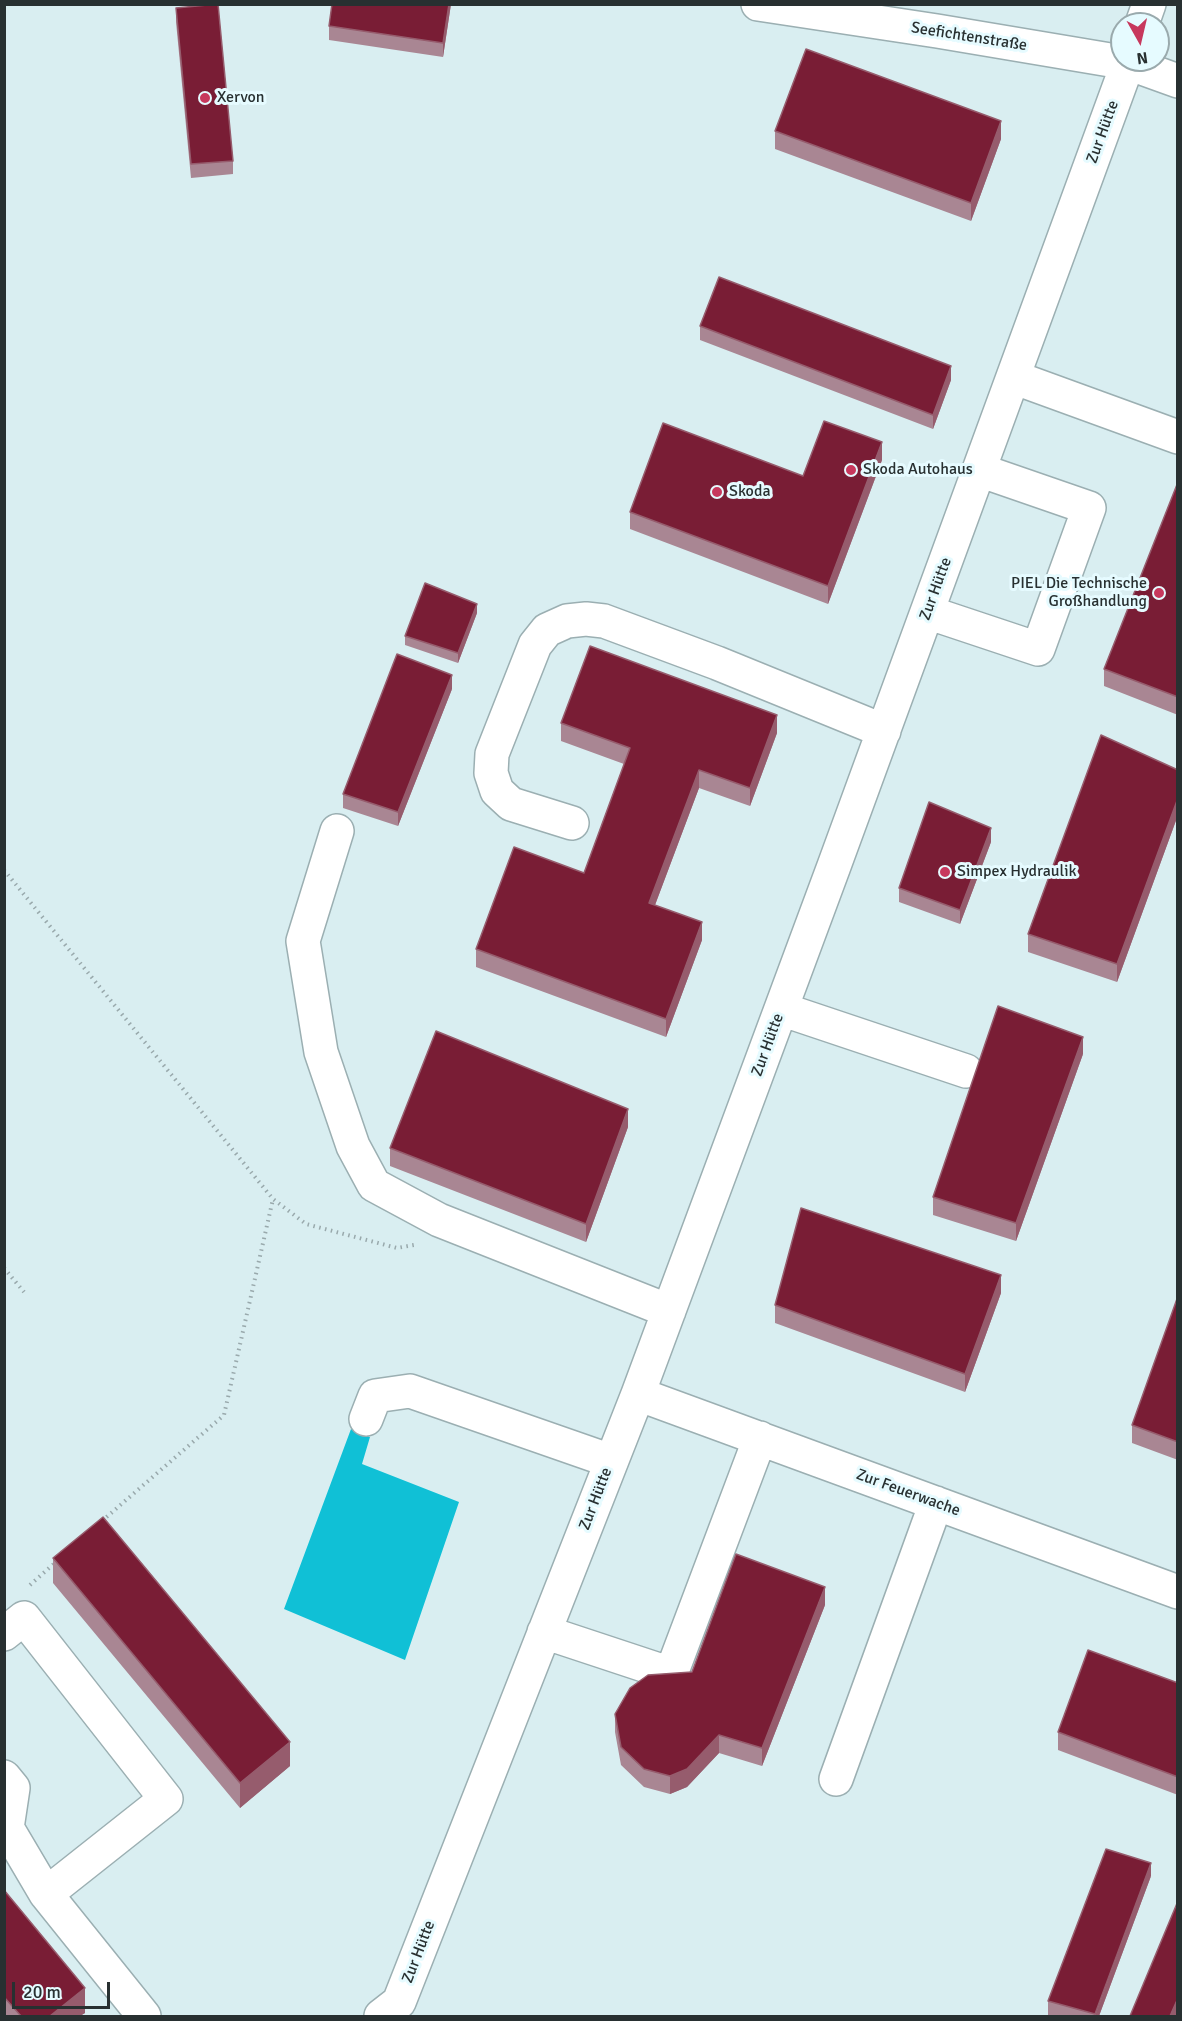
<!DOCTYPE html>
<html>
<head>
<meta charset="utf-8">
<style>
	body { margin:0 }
	#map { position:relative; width:1182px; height:2021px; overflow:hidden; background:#d9eef1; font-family:Signika,sans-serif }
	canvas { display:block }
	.frame { position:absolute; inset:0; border:6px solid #283031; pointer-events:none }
	.north { position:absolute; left:1110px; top:12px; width:60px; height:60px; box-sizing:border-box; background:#e6fbff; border:2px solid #9aaaad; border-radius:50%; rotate:172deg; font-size:16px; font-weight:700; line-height:24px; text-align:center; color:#283031 }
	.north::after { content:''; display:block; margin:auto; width:21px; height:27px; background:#c7385d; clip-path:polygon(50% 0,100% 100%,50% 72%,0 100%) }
	.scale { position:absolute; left:12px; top:1982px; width:98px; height:27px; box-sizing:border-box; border:3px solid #283031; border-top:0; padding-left:8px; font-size:18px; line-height:21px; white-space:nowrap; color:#283031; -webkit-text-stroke:4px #e6fbff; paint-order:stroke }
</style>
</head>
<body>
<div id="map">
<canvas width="1182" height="2021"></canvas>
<div class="frame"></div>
<div class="north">N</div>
<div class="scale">20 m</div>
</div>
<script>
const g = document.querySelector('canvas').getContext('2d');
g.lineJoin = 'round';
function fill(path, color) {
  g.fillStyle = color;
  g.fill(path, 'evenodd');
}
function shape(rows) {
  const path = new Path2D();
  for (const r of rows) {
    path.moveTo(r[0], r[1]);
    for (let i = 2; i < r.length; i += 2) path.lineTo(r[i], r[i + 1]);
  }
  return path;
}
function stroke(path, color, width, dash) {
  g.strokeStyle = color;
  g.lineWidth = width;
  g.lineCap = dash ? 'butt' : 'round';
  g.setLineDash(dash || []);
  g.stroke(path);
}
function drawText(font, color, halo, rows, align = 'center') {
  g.font = font + ' Signika,sans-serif';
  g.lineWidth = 6;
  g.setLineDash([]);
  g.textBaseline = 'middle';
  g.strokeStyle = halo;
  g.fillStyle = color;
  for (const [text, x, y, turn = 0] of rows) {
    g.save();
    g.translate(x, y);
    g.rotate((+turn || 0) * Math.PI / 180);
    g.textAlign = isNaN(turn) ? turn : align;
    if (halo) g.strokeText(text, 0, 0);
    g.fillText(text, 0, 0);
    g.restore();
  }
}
fill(shape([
	[351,1429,370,1437,362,1464,459,1502,405,1660,284,1609]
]), '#10c0d6');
const minor = shape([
	[758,4,937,31,1128,63,1178,81],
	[1142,24,1149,4],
	[1013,377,1178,437],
	[927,612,1038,649,1089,508,979,470],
	[572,823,511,804,497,791,491,773,492,754,535,645,547,630,567,621,586,619,604,621,717,663,884,731],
	[337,831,303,941,321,1052,353,1146,374,1185,439,1220,669,1311],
	[781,1009,966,1071],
	[638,1394,1178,1592],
	[366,1419,375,1396,410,1391,611,1461],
	[544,1632,671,1674,760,1438],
	[4,1634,24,1618,166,1799,46,1894,144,2016],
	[4,1777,13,1788,7,1828,46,1894],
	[836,1779,936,1503],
	[381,2016,399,2002,638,1394,834,866,1129,60]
]);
stroke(minor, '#9bafb2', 36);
stroke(shape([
	[4,870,273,1199,306,1224,397,1248,414,1245],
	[4,1268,24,1292],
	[102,1521,224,1415,273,1199],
	[30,1585,56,1562]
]), '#99a9ac', 4, [1.5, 4.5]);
stroke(minor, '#fff', 33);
fill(shape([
	[451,4,443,57,329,40,329,26],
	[176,8,233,161,233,174,191,178,176,22],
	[775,131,1001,139,971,221,775,149],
	[700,326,951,380,933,429,700,340],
	[882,460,828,604,630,529,630,512],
	[1178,482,1178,715,1104,686,1104,669],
	[477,613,458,663,405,645,405,636],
	[452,689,398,826,343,808,343,794],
	[561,723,777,733,750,806,699,788,655,905,702,940,666,1037,476,967,476,949,584,873,624,764,561,741],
	[1178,770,1178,815,1117,982,1028,952,1028,934],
	[991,842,960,924,899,902,899,888],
	[1083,1054,1016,1241,933,1215,933,1197],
	[628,1127,586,1242,390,1166,390,1148],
	[1001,1293,965,1392,775,1323,775,1305],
	[1178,1296,1178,1460,1132,1443,1132,1425],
	[53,1558,290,1766,240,1808,53,1583],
	[825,1605,762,1766,719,1753,687,1787,670,1794,644,1787,621,1765,615,1732,615,1714,692,1672],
	[1178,1683,1178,1795,1058,1750,1058,1732],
	[1151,1876,1099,2016,1053,2016,1048,2015,1048,2001],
	[4,1890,85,2013,80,2016,4,2016]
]), '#a98693');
fill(shape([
	[449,4,451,4,443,57,443,43],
	[1001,121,1001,139,971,221,971,203],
	[951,366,951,380,933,429,933,415],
	[882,442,882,460,828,604,828,586],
	[477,604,477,613,458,663,458,653],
	[452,675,452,689,398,826,398,812],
	[777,715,777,733,750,806,750,788],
	[699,770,699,788,649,921,649,903],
	[1178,798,1178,815,1117,982,1117,964],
	[991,828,991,842,960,924,960,910],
	[702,922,702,940,666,1037,666,1019],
	[1083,1037,1083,1054,1016,1241,1016,1223],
	[628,1109,628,1127,586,1242,586,1224],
	[1001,1275,1001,1293,965,1392,965,1374],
	[825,1587,825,1605,762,1766,762,1748],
	[719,1735,719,1753,687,1787,670,1794,670,1776],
	[290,1742,290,1766,240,1808,240,1783],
	[1151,1863,1151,1876,1099,2016,1095,2016],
	[85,1988,85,2013,80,2016,50,2016],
	[1178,1998,1178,2012,1176,2016,1170,2016]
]), '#965c6d');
const building = shape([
	[218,4,233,161,191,164,176,8,218,4],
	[332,4,449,4,443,43,329,26,332,4],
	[806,49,1001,121,971,203,775,131,806,49],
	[719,277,951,366,933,415,700,326,719,277],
	[824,421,882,442,828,586,630,512,663,423,803,476,824,421],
	[1178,482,1178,697,1104,669,1178,482],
	[425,583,477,604,458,653,405,636,425,583],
	[590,646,777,715,750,788,699,770,649,903,702,922,666,1019,476,949,514,847,584,873,630,748,561,723,590,646],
	[397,654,452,675,398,812,343,794,397,654],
	[1101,735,1178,770,1178,798,1117,964,1028,934,1101,735],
	[929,802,991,828,960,910,899,888,929,802],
	[998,1006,1083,1037,1016,1223,933,1197,998,1006],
	[436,1031,628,1109,586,1224,390,1148,436,1031],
	[801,1208,1001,1275,965,1374,775,1305,801,1208],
	[1178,1296,1178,1442,1132,1425,1178,1296],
	[103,1517,290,1742,240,1783,53,1558,103,1517],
	[736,1554,825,1587,762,1748,719,1735,687,1769,670,1776,644,1769,621,1747,615,1714,630,1688,648,1675,692,1672,736,1554],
	[1088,1650,1178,1683,1178,1777,1058,1732,1088,1650],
	[1106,1849,1151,1863,1095,2014,1048,2001,1106,1849],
	[4,1890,85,1988,50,2016,21,2016,4,1997,4,1890],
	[1178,1901,1178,1998,1170,2016,1130,2016,1178,1901]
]);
fill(building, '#791d35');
stroke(building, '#965c6d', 1.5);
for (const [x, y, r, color] of [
	[205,98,6,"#c7385d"],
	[851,470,6,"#c7385d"],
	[717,492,6,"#c7385d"],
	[1159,593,6,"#c7385d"],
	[945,872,6,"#c7385d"]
]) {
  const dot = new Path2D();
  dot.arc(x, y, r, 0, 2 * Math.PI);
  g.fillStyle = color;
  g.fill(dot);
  stroke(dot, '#e6fbff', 2);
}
drawText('16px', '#283031', '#e6fbff', [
	["Seefichtenstraße",969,37,9],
	["Zur Hütte",1103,132,-70],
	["Zur Hütte",936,589,-70],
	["Zur Hütte",768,1045,-70],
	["Zur Feuerwache",908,1493,20],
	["Zur Hütte",596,1499,-69],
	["Zur Hütte",419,1952,-69]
]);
drawText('16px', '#283031', '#e6fbff', [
	["Xervon",217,98],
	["Skoda Autohaus",863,470],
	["Skoda",729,492],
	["PIEL Die Technische",1147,584,"right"],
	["Großhandlung",1147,602,"right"],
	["Simpex Hydraulik",957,872]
], 'left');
</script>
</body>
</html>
